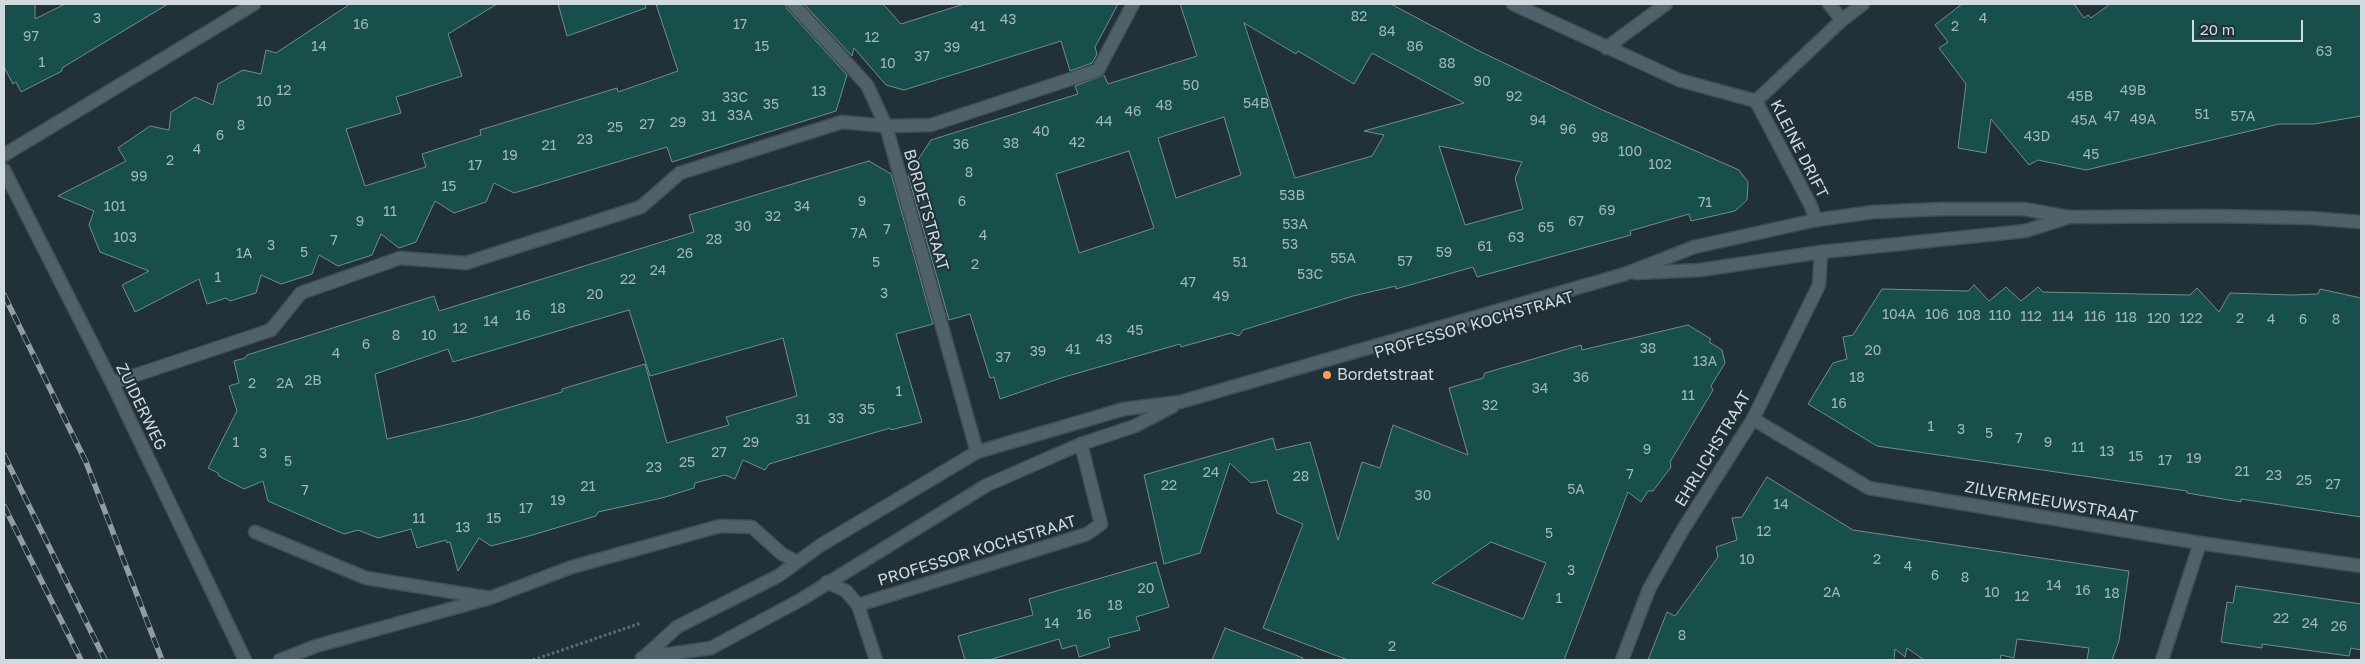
<!DOCTYPE html>
<html>
<head>
<meta charset="utf-8">
<style>
	body { margin:0 }
	#map { position:relative; width:2365px; height:664px; overflow:hidden; background:#203138; font-family:"Golos Text",sans-serif }
	canvas { display:block }
	.frame { position:absolute; inset:0; border:5px solid #d0dadf; pointer-events:none }
	.scale { position:absolute; left:2192px; top:20px; width:111px; height:22px; box-sizing:border-box; border:2px solid #d0dadf; border-top:0; padding-left:6px; font-size:15px; line-height:18px; white-space:nowrap; color:#d0dadf; -webkit-text-stroke:4px #203138; paint-order:stroke }
</style>
</head>
<body>
<div id="map">
<canvas width="2365" height="664"></canvas>
<div class="frame"></div>
<div class="scale">20 m</div>
</div>
<script>
const c = document.querySelector('canvas').getContext('2d');
c.lineJoin = 'round';
function paint(path, color) { c.fillStyle = color; c.fill(path, 'evenodd'); }
const poly = rows => new Path2D(rows.map(r => 'M' + r).join(''));
function trace(path, color, width, dash) { c.strokeStyle = color; c.lineWidth = width; c.lineCap = dash ? 'butt' : 'round'; c.setLineDash(dash || []); c.stroke(path); }
function label(font, color, halo, rows, align = 'center') {
  c.font = font + ' "Golos Text",sans-serif'; c.lineWidth = 4; c.setLineDash([]); c.textBaseline = 'middle'; c.strokeStyle = halo; c.fillStyle = color; for (const [text, x, y, turn = 0] of rows) {
    c.save(); c.translate(x, y); c.rotate((+turn || 0) * Math.PI / 180); c.textAlign = isNaN(turn) ? turn : align; if (halo) c.strokeText(text, 0, 0); c.fillText(text, 0, 0); c.restore();
  }
}
const building = poly([
	[4,4,35,4,35,19,65,4,168,4,62,68,62,71,21,92,16,82,13,84,4,67,4,4],
	[350,4,497,4,448,34,462,76,396,97,401,113,346,129,365,186,426,167,422,154,481,135,480,130,617,88,618,92,678,71,656,4,785,4,787,9,847,75,836,111,672,162,667,147,514,193,494,183,486,202,454,213,435,201,416,242,399,248,381,234,372,255,338,266,319,255,312,274,281,284,261,275,256,293,230,301,226,298,207,304,199,279,135,312,122,285,149,271,100,252,89,225,94,211,58,196,126,161,118,148,150,126,169,130,171,112,195,97,213,105,218,84,243,70,261,74,266,50,276,53,350,4],
	[558,4,645,4,646,8,567,36,558,4],
	[804,4,883,4,901,24,964,4,1118,4,1095,47,1097,54,1092,63,1070,71,1061,41,904,90,886,85,854,48,852,56,804,4],
	[1180,4,1391,4,1477,50,1598,108,1739,170,1748,182,1747,200,1735,211,1691,221,1689,214,1630,231,1631,235,1477,277,1473,267,1396,289,1396,286,1353,296,1243,330,1239,336,1231,333,1181,347,1180,344,1064,377,1000,399,994,377,990,378,970,314,949,320,908,175,931,140,1078,94,1075,86,1104,75,1108,84,1197,56,1180,4],
	[1244,23,1296,54,1298,51,1354,84,1372,53,1464,103,1364,131,1384,135,1372,156,1295,178,1244,23],
	[1224,117,1241,175,1176,198,1158,138,1224,117],
	[1439,146,1522,162,1515,178,1523,209,1465,225,1439,146],
	[1129,151,1154,228,1079,253,1056,174,1129,151],
	[1962,4,2074,4,2084,18,2088,15,2091,18,2110,4,2361,4,2361,116,2314,124,2279,124,2086,170,2038,160,2029,165,1991,119,1986,153,1958,148,1966,84,1939,48,1948,42,1935,25,1962,4],
	[869,161,891,174,933,324,896,334,922,422,891,430,890,428,769,464,765,470,743,460,735,479,725,475,695,483,694,488,662,498,598,512,596,516,529,536,491,546,479,538,458,571,450,542,447,543,446,540,417,548,411,529,378,538,358,530,344,534,268,501,263,481,244,489,219,476,218,473,208,468,237,411,229,386,239,383,234,361,245,358,247,355,434,296,439,311,468,302,694,232,689,215,869,161],
	[629,310,650,376,783,338,797,396,726,417,729,425,667,443,645,364,562,389,562,392,470,419,387,439,375,374,448,349,453,362,629,310],
	[1974,285,1989,301,2006,287,2021,301,2038,287,2043,292,2190,295,2197,288,2219,312,2230,293,2292,295,2318,294,2320,289,2361,298,2361,517,2241,499,2241,502,2187,493,2187,491,1877,446,1808,404,1833,363,1847,359,1843,337,1853,335,1882,289,1968,291,1974,285],
	[1688,325,1711,339,1709,342,1722,350,1725,363,1711,386,1713,390,1670,462,1671,467,1653,491,1648,491,1641,502,1628,492,1564,660,1348,660,1263,628,1303,524,1277,513,1267,480,1251,483,1230,463,1200,553,1164,564,1144,475,1273,438,1276,450,1310,442,1338,540,1362,462,1380,468,1393,425,1468,455,1449,388,1483,378,1485,373,1581,345,1582,350,1688,325],
	[1491,542,1546,563,1523,619,1432,583,1491,542],
	[1767,477,1853,530,2129,571,2119,641,2112,660,2087,660,2089,648,2017,639,2014,658,2001,655,2000,660,1924,660,1907,648,1905,657,1895,649,1894,660,1648,660,1667,612,1675,616,1718,557,1716,547,1737,540,1732,518,1742,517,1767,477],
	[1156,562,1169,607,1136,617,1140,630,1108,638,1110,647,1079,657,1076,645,1062,649,1059,639,989,660,965,660,958,636,1033,615,1029,599,1156,562],
	[2236,586,2361,604,2361,650,2351,648,2349,656,2262,644,2262,648,2221,642,2227,602,2233,603,2236,586],
	[1225,628,1303,658,1302,660,1212,660,1225,628]
]);
const path = poly([
	[533,660,641,623]
]);
const lane = poly([
	[255,532,366,578,490,598]
]);
const street = poly([
	[793,4,867,85,886,126,977,452],
	[1513,4,1679,80,1756,101,1810,204,1816,220],
	[1829,4,1842,20],
	[1606,48,1666,4],
	[1756,101,1842,20,1863,4],
	[4,155,254,4],
	[4,170,112,383,245,660],
	[112,383,271,330,301,293,400,258,466,263,641,207,680,173,842,122,886,126,931,125,1098,70,1133,4],
	[1753,419,1869,488,2200,543,2361,566],
	[827,582,846,591,858,605,876,660],
	[858,605,1087,534,1101,524,1081,444],
	[280,660,316,646,490,598,572,567,720,526,752,527,782,554,797,562],
	[1622,660,1649,589,1682,531,1753,419,1819,285,1821,252],
	[2162,660,2200,543]
]);
const secondary = poly([
	[1636,273,1700,270,1821,252,2025,231,2066,218],
	[642,658,711,648,802,599,987,485,1081,444,1135,426,1173,406],
	[643,658,677,627,778,576,821,545,977,452,1124,409,1180,402,1625,274,1694,247,1816,220,1873,212,1942,209,2024,209,2068,217,2213,216,2310,218,2361,222]
]);
const rail = poly([
	[4,295,86,462,162,660],
	[4,455,105,660],
	[4,506,81,660]
]);
const markers = [
	[1327,375,5,"#fd9c56"]
];
const numberNames = [
	["82",1359,17],
	["3",97,19],
	["4",1983,19],
	["43",1008,20],
	["16",361,25],
	["17",740,25],
	["41",978,27],
	["2",1955,27],
	["84",1387,32],
	["97",31,37],
	["12",872,38],
	["14",319,47],
	["15",762,47],
	["86",1415,47],
	["39",952,48],
	["63",2324,52],
	["37",922,57],
	["1",42,63],
	["10",888,64],
	["88",1447,64],
	["90",1482,82],
	["50",1191,86],
	["12",284,91],
	["49B",2133,91],
	["13",819,92],
	["92",1514,97],
	["45B",2080,97],
	["33C",735,98],
	["10",264,102],
	["54B",1256,104],
	["35",771,105],
	["48",1164,106],
	["46",1133,112],
	["51",2202,115],
	["33A",740,116],
	["31",709,117],
	["47",2112,117],
	["57A",2243,117],
	["49A",2143,120],
	["94",1538,121],
	["45A",2084,121],
	["44",1104,122],
	["29",678,123],
	["27",647,125],
	["8",241,126],
	["25",615,128],
	["96",1568,130],
	["40",1041,132],
	["6",220,136],
	["43D",2037,137],
	["98",1600,138],
	["23",585,140],
	["42",1077,143],
	["38",1011,144],
	["36",961,145],
	["21",549,146],
	["4",197,150],
	["100",1630,152],
	["45",2091,155],
	["19",510,156],
	["2",170,161],
	["102",1660,165],
	["17",475,166],
	["8",969,173],
	["99",139,177],
	["15",449,187],
	["53B",1292,196],
	["9",862,202],
	["6",962,202],
	["71",1705,203],
	["101",115,207],
	["34",802,207],
	["69",1607,211],
	["11",390,212],
	["32",773,217],
	["9",360,222],
	["67",1576,222],
	["53A",1295,225],
	["30",743,227],
	["65",1546,228],
	["7",887,230],
	["7A",859,234],
	["4",983,236],
	["103",125,238],
	["63",1516,238],
	["28",714,240],
	["7",334,241],
	["53",1290,245],
	["3",271,246],
	["61",1485,247],
	["5",304,253],
	["59",1444,253],
	["1A",244,254],
	["26",685,254],
	["55A",1343,259],
	["57",1405,262],
	["5",876,263],
	["51",1240,263],
	["2",975,265],
	["24",658,271],
	["53C",1310,275],
	["1",218,278],
	["22",628,280],
	["47",1188,283],
	["3",884,294],
	["20",595,295],
	["49",1221,297],
	["18",558,309],
	["104A",1899,315],
	["106",1937,315],
	["16",523,316],
	["108",1969,316],
	["110",2000,316],
	["112",2031,317],
	["114",2063,317],
	["116",2095,317],
	["118",2126,318],
	["120",2159,319],
	["122",2191,319],
	["2",2240,319],
	["4",2271,320],
	["6",2303,320],
	["8",2336,320],
	["14",491,322],
	["12",460,329],
	["45",1135,331],
	["8",396,336],
	["10",429,336],
	["43",1104,340],
	["6",366,345],
	["38",1648,349],
	["41",1073,350],
	["20",1873,351],
	["39",1038,352],
	["4",336,354],
	["37",1003,358],
	["13A",1705,362],
	["36",1581,378],
	["18",1857,378],
	["2B",313,381],
	["2",252,384],
	["2A",285,384],
	["34",1540,389],
	["1",899,392],
	["11",1688,396],
	["16",1839,404],
	["32",1490,406],
	["35",867,410],
	["33",836,419],
	["31",803,420],
	["1",1931,427],
	["3",1961,430],
	["5",1989,434],
	["7",2019,439],
	["1",236,443],
	["29",751,443],
	["9",2048,443],
	["11",2078,448],
	["9",1647,450],
	["13",2107,452],
	["27",719,453],
	["3",263,454],
	["15",2136,457],
	["19",2194,459],
	["17",2165,461],
	["5",288,462],
	["25",687,463],
	["23",654,468],
	["21",2242,472],
	["24",1211,473],
	["7",1630,475],
	["23",2274,476],
	["28",1301,477],
	["25",2304,481],
	["27",2333,485],
	["22",1169,486],
	["21",588,487],
	["5A",1576,490],
	["7",305,491],
	["30",1423,496],
	["19",558,501],
	["14",1781,505],
	["17",526,509],
	["11",419,519],
	["15",494,519],
	["13",463,528],
	["12",1764,532],
	["5",1549,534],
	["10",1747,560],
	["2",1877,560],
	["4",1908,567],
	["3",1571,571],
	["6",1935,576],
	["8",1965,578],
	["14",2054,586],
	["20",1146,589],
	["16",2083,591],
	["2A",1832,593],
	["10",1992,593],
	["18",2112,594],
	["12",2022,597],
	["1",1559,599],
	["18",1115,606],
	["16",1084,615],
	["22",2281,619],
	["14",1052,624],
	["24",2310,624],
	["26",2339,627],
	["8",1682,636],
	["2",1392,647]
];
const streetNames = [
	["KLEINE DRIFT",1799,149,63],
	["BORDETSTRAAT",926,210,74],
	["PROFESSOR KOCHSTRAAT",1474,325,-16],
	["ZUIDERWEG",141,407,64],
	["EHRLICHSTRAAT",1713,449,-59],
	["ZILVERMEEUWSTRAAT",2051,502,10],
	["PROFESSOR KOCHSTRAAT",977,551,-17]
];
const poiNames = [
	["Bordetstraat",1337,375]
];
paint(building, '#174f4d');
trace(building, '#758c8a', 1);
trace(lane, '#404f55', 15);
trace(street, '#404f55', 15);
trace(secondary, '#404f55', 15);
trace(path, '#5f6e74', 3, [2.5, 2.5]);
trace(lane, '#4f6269', 12);
trace(street, '#4f6269', 12);
trace(secondary, '#4f6269', 12);
trace(rail, '#919da3', 5.5);
trace(rail, '#203138', 4, [11]);
for (const [x, y, r, color] of markers) { const dot = new Path2D(); dot.arc(x, y, r, 0, 2 * Math.PI); c.fillStyle = color; c.fill(dot); trace(dot, '#203138', 2); }
label('14px', '#a2b7ba', null, numberNames);
label('16px', '#d0dadf', '#203138', streetNames);
label('16px', '#d0dadf', '#203138', poiNames, 'left');
</script>
</body>
</html>
